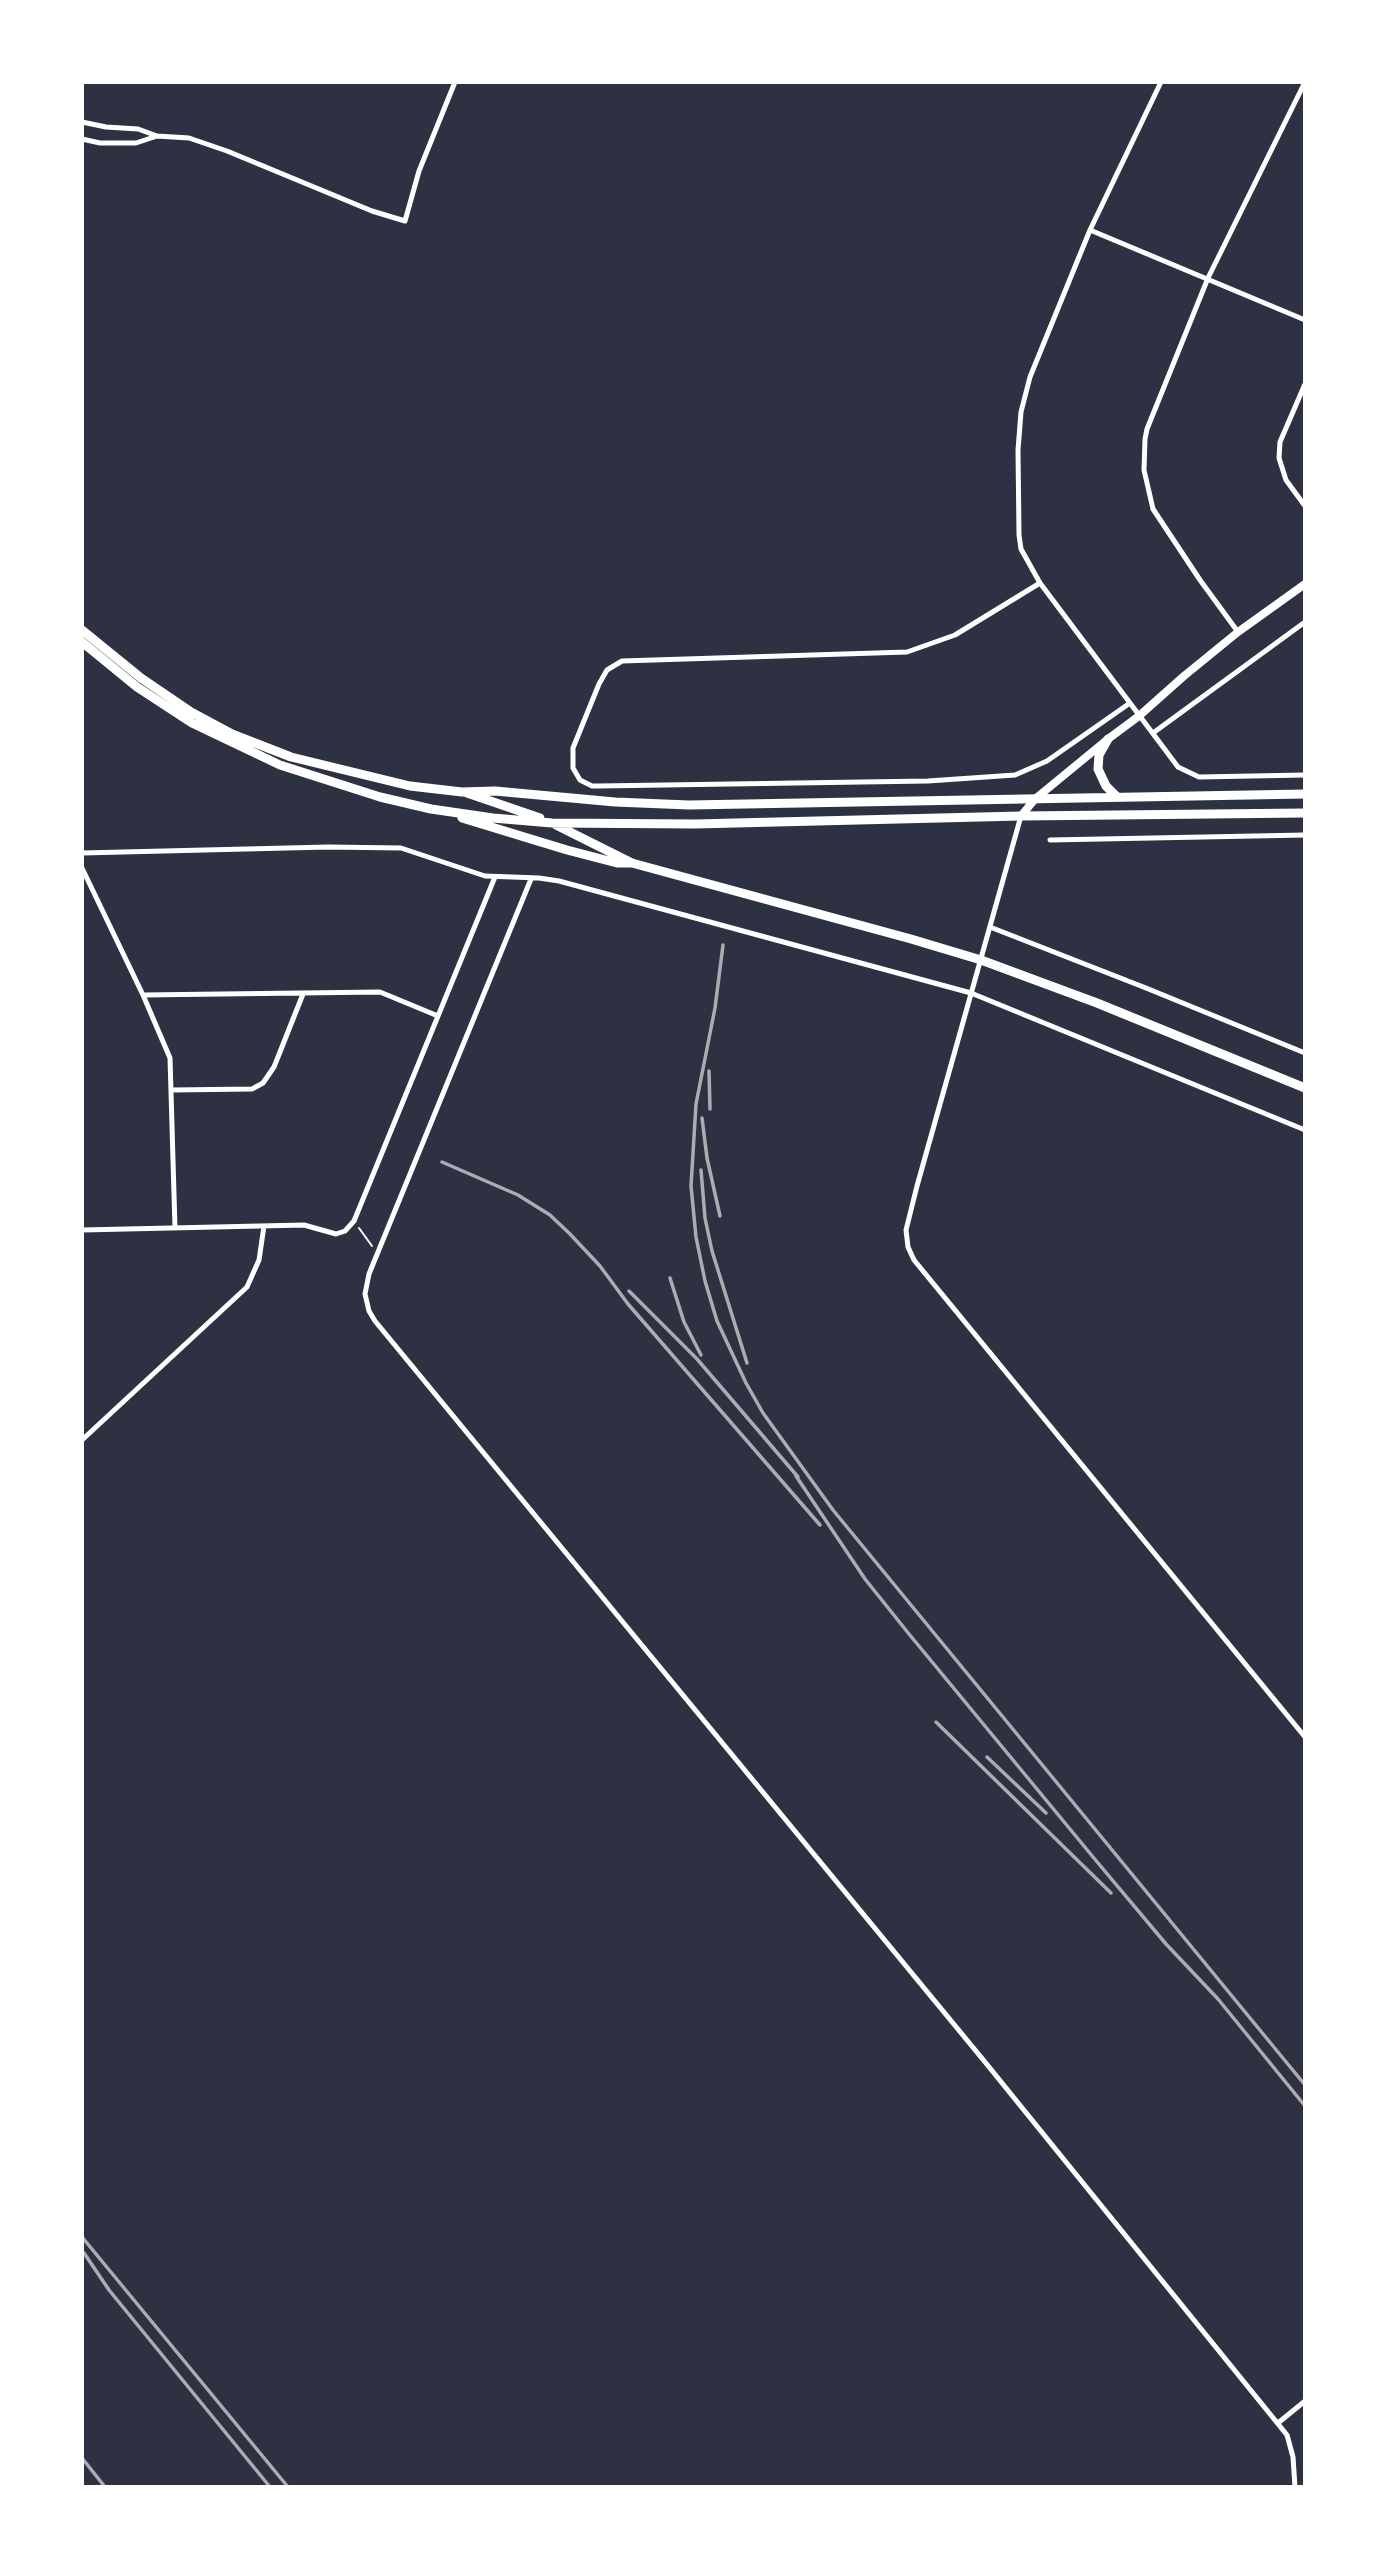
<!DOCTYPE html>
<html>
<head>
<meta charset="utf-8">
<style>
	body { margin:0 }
	#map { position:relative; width:1387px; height:2569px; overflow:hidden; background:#2d3142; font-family:"Asap Condensed",sans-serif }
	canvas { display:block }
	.frame { position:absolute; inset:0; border:84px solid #fff; pointer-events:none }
</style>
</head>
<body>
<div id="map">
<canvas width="1387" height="2569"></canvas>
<div class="frame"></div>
</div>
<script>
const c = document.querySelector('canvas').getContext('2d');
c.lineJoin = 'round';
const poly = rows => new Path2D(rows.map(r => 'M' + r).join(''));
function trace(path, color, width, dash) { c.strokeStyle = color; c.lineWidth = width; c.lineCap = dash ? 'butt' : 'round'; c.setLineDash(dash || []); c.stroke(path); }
const path = poly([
	[359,1228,372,1246]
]);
const minor = poly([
	[1161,82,1090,230,1030,377,1021,412,1018,450,1019,535,1021,549,1040,583,1178,767,1199,777,1305,775],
	[82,122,106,127,138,129,157,136,189,138,227,151,372,211,405,221,419,171,455,82],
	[82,139,100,143,136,143,157,136],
	[1090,230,1305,320],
	[1305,384,1280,442,1279,458,1286,480,1305,506],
	[1040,583,955,635,907,652,622,661,607,670,599,684,573,748,573,768,580,780,592,786,599,786,928,781,1015,775,1047,761,1130,703],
	[1238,632,1200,580,1153,509,1144,470,1145,439,1147,429,1208,278,1305,82],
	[1153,733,1305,622],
	[1021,816,917,1186,906,1230,908,1247,914,1260,1305,1737],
	[1050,840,1305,835],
	[82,853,328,847,401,848,485,876,539,878,559,881,971,993,1305,1130],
	[82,868,143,995,170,1058,175,1228],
	[531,879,369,1274,365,1294,369,1311,375,1321,985,2062,1287,2435,1293,2457,1295,2487],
	[990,927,1146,988,1305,1053],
	[143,995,380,992,438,1016],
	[172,1090,252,1089,263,1083,274,1067,303,994],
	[82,1230,304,1225,336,1234,345,1231,354,1221,495,877],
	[82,1440,247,1287,259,1260,264,1226],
	[1278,2423,1305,2401]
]);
const secondary = poly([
	[1021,816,1035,799,1108,739,1139,716,1184,676,1238,632,1305,584]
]);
const primary = poly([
	[82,630,141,678,191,712,232,734,291,757,410,786,462,792,495,791,615,802,689,805,1305,794],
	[82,642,137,687,192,723,280,765,380,797,431,809,493,818,552,823,695,824,1021,816,1305,813],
	[1108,739,1099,755,1098,769,1106,786,1117,797],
	[467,793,540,818],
	[462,818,567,850,617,863,632,863,911,939,981,960,1097,1003,1305,1088],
	[556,825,632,863]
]);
const rail = poly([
	[723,945,715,1008,696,1104,691,1186,696,1237,705,1281,717,1321,746,1383,763,1413,833,1510,1305,2085],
	[709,1071,710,1109],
	[702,1118,707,1158,720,1216],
	[442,1162,518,1195,550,1215,570,1234,600,1266,628,1304,820,1525],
	[701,1170,705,1218,712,1251,747,1363],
	[670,1278,684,1322,701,1355],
	[629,1291,697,1359,798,1477],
	[796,1476,865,1579,909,1634,1098,1863,1166,1944,1218,1999,1305,2106],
	[936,1722,1111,1893],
	[987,1757,1046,1813],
	[82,2237,288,2487],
	[84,2253,109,2290,270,2487],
	[82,2458,105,2487]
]);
trace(path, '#fff', 2);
trace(minor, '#fff', 5);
trace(secondary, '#fff', 8);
trace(primary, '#fff', 9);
trace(rail, '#abadb3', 3.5);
</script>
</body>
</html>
